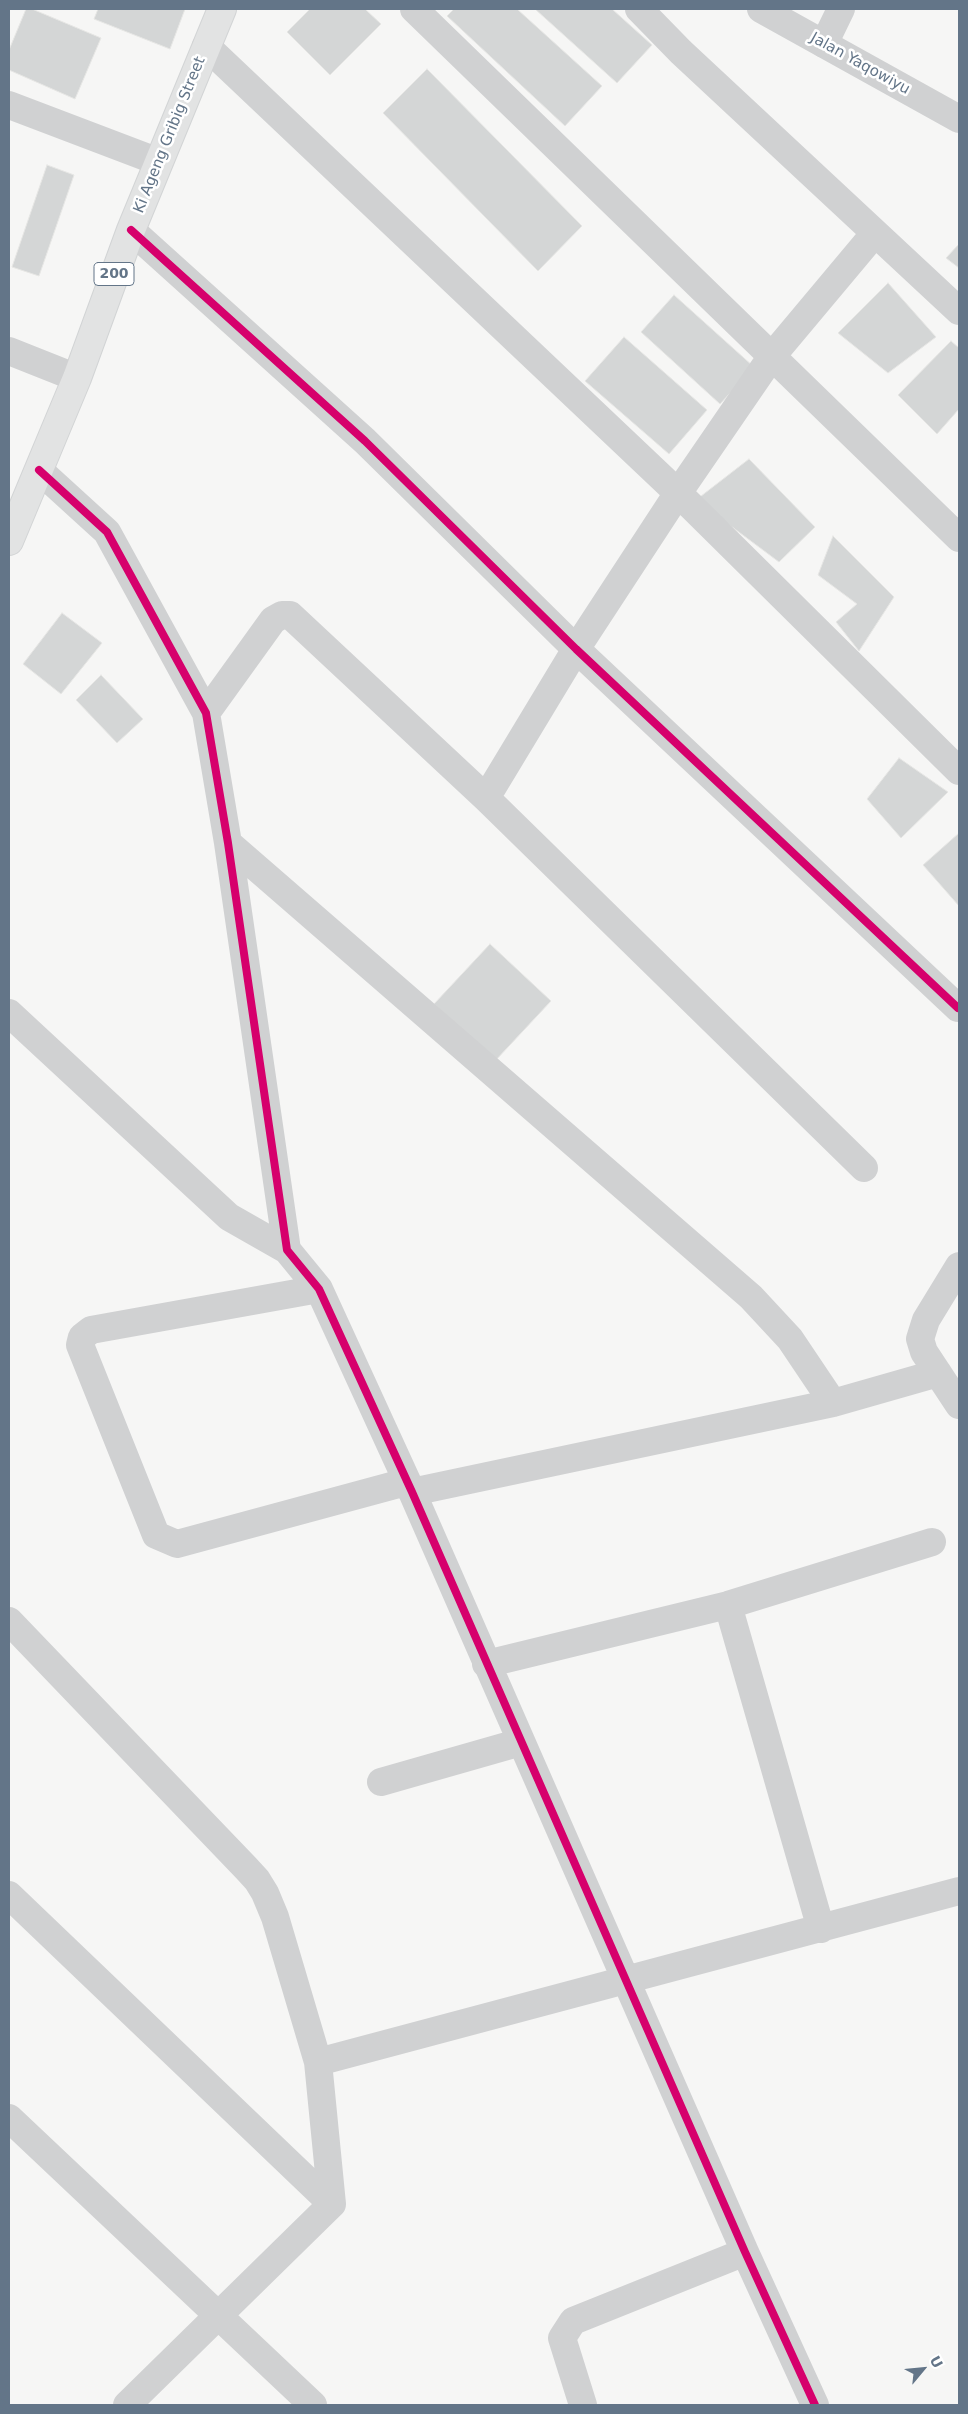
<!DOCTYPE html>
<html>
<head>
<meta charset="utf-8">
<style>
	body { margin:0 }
	#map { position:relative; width:968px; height:2414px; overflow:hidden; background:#f6f6f5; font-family:"DejaVu Sans",sans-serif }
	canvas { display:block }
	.frame { position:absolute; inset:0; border:10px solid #637588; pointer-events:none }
	.north { position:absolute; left:898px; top:2344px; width:50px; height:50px; -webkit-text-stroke:4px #fff; paint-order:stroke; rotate:62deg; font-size:14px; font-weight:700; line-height:20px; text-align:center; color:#637588 }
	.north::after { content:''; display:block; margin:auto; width:18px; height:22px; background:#637588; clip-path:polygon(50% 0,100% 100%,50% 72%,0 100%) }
</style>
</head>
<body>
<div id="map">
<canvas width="968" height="2414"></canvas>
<div class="frame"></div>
<div class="north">U</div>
</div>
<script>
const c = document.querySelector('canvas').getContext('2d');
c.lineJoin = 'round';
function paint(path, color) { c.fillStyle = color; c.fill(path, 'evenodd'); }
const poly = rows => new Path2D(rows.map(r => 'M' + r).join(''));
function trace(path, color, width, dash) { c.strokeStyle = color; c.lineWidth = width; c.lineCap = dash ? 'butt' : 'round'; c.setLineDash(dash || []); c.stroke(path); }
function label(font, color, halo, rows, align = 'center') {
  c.font = font + ' "DejaVu Sans",sans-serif'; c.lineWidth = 5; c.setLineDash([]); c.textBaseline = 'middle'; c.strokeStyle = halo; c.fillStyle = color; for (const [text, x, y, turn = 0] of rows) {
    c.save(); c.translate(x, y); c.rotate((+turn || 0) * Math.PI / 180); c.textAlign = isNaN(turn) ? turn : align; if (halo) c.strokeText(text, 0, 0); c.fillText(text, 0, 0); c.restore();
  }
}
const building = poly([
	[26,9,32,9,101,38,75,99,9,70,9,50,26,9],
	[98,9,185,9,170,49,94,19,98,9],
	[310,9,365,9,381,24,330,75,287,32,310,9],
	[454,9,517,9,602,86,565,126,447,16,454,9],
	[535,9,612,9,652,45,617,83,535,9],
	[427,69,582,226,538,271,383,113,427,69],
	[47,165,74,175,39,276,12,267,47,165],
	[959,244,959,268,946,258,959,244],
	[888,283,936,337,888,373,838,333,888,283],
	[674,295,754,367,720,404,641,332,674,295],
	[624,337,707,410,669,454,585,381,624,337],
	[951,341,959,348,959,409,937,434,898,395,951,341],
	[749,459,815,527,779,562,696,500,749,459],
	[833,536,894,597,859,651,836,622,857,604,818,575,833,536],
	[62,613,102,643,61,694,23,664,62,613],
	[101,675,143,719,117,743,76,700,101,675],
	[899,758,948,792,901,838,867,799,899,758],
	[959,833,959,906,923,865,959,833],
	[490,944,551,1001,495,1061,434,1004,490,944]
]);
const minor = poly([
	[414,9,959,538],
	[639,9,681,52,959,311],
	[824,44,841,9],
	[206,46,678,493,959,771],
	[9,105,159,162],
	[131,230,365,441,576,649,958,1008],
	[9,351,77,378],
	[39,470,107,532,206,713,228,843,287,1250,319,1289,412,1492,745,2252,815,2405],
	[206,713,273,620,282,615,290,615,486,798,864,1168],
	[486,798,576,649,678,493,772,356,875,233],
	[228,843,751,1297,790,1339,833,1403],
	[9,1013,229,1217,287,1250],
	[959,1266,926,1320,920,1339,924,1352,959,1405],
	[319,1289,91,1330,82,1337,80,1345,156,1535,177,1544,406,1482],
	[412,1492,833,1403,938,1373],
	[728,1605,821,1929],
	[9,1621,246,1868,257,1880,265,1893,275,1917,318,2062,332,2204],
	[486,1664,728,1605,932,1542],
	[381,1782,521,1742],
	[9,1895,332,2204],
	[318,2062,959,1891],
	[9,2118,313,2405],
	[127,2405,332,2204],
	[583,2405,562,2338,573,2321,745,2252]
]);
const tertiary = poly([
	[761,9,959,119]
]);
const primary = poly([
	[9,541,77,378,131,230,222,9]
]);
const cycleway = poly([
	[131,230,365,441,576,649,958,1008],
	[39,470,107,532,206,713,228,843,287,1250,319,1289,412,1492,745,2252,815,2405]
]);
const shields = [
	[114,274,40]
];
const shieldNames = [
	["200",114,274]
];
const streetNames = [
	["Jalan Yaqowiyu",860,64,29],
	["Ki Ageng Gribig Street",170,135,-68]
];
paint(building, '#d4d6d6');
trace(building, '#e6e6e4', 1);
trace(primary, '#d2d4d5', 30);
trace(minor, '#d0d1d2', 28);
trace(tertiary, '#d0d1d2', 28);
trace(primary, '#e2e3e3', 28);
trace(cycleway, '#d6006c', 8);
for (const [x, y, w] of shields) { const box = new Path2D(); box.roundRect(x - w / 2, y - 11.5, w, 23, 4); c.fillStyle = '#fff'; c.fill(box); trace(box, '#637588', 1); }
label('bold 14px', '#637588', null, shieldNames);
label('15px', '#637588', '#fff', streetNames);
</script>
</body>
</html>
